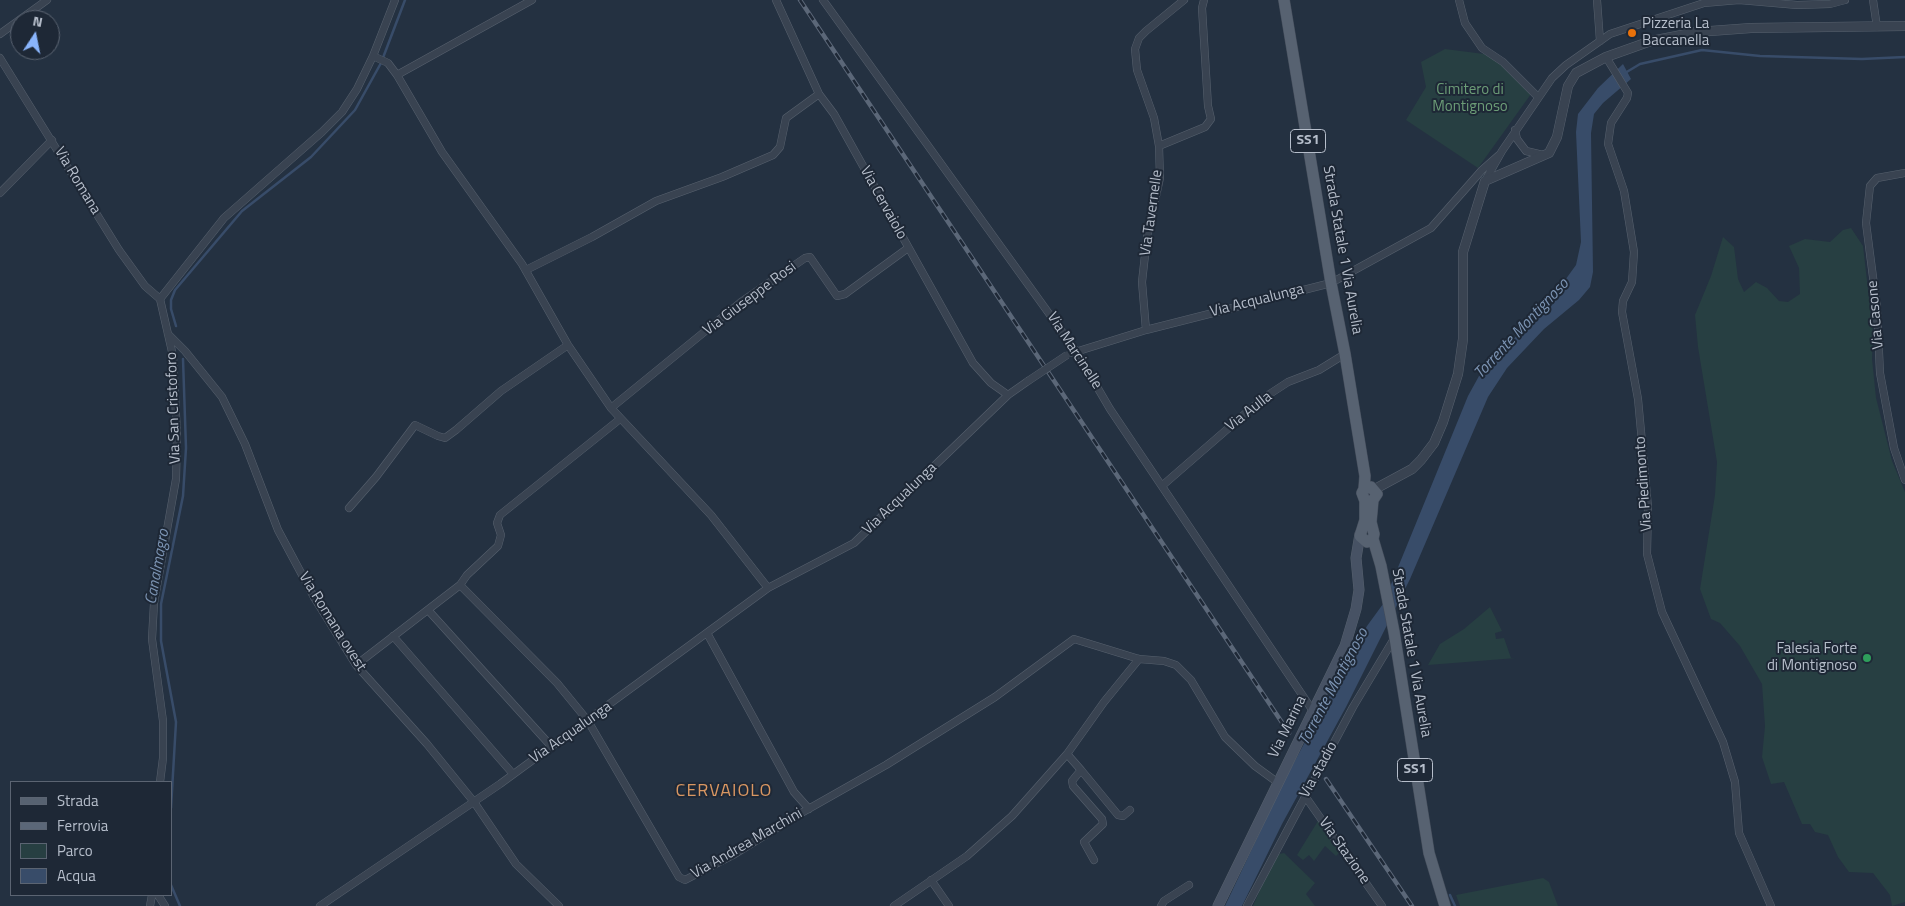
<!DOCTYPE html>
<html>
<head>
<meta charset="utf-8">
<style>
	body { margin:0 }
	#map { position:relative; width:1905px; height:906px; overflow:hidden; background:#243141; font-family:"Titillium Web",sans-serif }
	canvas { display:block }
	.legend { position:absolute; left:10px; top:781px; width:162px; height:115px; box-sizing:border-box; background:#1e2836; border:1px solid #5b6472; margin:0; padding:6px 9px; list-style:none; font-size:15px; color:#b6becb }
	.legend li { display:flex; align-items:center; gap:10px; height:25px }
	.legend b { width:25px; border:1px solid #5b6472 }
	.north { position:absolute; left:10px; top:10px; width:50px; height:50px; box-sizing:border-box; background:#1e2836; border:1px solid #5b6472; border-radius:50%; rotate:11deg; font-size:14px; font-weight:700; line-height:20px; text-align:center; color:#b6becb }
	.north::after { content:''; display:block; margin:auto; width:18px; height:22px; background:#8ab5fc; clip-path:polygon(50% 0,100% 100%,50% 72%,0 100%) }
</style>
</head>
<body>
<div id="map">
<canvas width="1905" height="906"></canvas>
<ul class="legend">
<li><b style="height:6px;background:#576271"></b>Strada</li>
<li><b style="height:6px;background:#5b6778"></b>Ferrovia</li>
<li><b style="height:14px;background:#273f42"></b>Parco</li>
<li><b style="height:14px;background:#384c69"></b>Acqua</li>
</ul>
<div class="north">N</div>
</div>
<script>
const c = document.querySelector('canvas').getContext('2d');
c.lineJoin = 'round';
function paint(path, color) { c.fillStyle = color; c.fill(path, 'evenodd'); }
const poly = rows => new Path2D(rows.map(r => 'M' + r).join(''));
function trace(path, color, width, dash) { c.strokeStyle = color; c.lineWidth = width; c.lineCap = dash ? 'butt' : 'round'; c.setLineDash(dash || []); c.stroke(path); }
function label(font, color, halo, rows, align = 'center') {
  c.font = font + ' "Titillium Web",sans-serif'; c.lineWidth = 4; c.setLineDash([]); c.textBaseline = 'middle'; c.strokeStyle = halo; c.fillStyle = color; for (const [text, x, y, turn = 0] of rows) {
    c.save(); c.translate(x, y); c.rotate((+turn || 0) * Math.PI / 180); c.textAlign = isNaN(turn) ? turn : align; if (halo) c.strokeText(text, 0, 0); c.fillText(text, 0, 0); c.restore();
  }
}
const green = poly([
	[1445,49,1484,54,1506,67,1531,94,1478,168,1406,120,1426,87,1421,62],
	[1851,228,1863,246,1873,333,1872,359,1876,398,1892,461,1905,492,1905,902,1892,906,1890,895,1873,873,1849,872,1838,857,1828,835,1815,832,1810,824,1802,824,1784,782,1771,784,1762,757,1765,726,1762,684,1740,646,1720,623,1711,619,1700,589,1715,495,1717,462,1698,347,1695,315,1711,276,1723,237,1734,247,1738,279,1744,292,1756,282,1767,288,1779,301,1788,302,1800,294,1799,268,1789,246,1805,239,1830,242,1843,230],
	[1490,607,1502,631,1495,633,1496,639,1504,638,1511,658,1516,658,1428,665,1440,644,1464,629],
	[1318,821,1340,852,1336,856,1325,846,1314,861,1309,855,1303,860,1297,855],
	[1284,853,1315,883,1306,894,1315,906,1253,906,1271,865,1279,854],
	[1543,878,1549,882,1558,906,1460,906,1456,895]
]);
const water = poly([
	[1623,64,1631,79,1603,103,1594,114,1591,133,1593,272,1590,287,1579,300,1544,329,1507,368,1488,397,1410,579,1346,707,1282,824,1242,906,1225,906,1283,783,1367,626,1383,604,1468,396,1479,376,1534,317,1560,287,1576,265,1581,242,1576,132,1578,114,1598,88]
]);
const stream = poly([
	[1625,73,1640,64,1702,50,1760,56,1862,59,1905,57],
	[176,326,171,309,171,300,175,290,242,211,311,157,355,110,381,63,405,0],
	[171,808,176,722,161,641,161,604,183,496,186,448,183,359],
	[171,885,180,906],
	[1450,895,1455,906]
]);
const minor = poly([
	[776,0,819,94,834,114,973,363,991,383,1008,395],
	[823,0,1076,351,1110,409,1313,711],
	[1459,0,1465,23,1482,48,1503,62,1538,97],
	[1597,0,1600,41],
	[1873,0,1877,27],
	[0,34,47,0],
	[373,56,388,63,397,75,442,152,522,264,568,345,611,408,711,515,768,588],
	[1606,57,1628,93,1627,98,1611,123,1608,144,1624,191,1634,252,1632,282,1623,301,1622,312,1638,399,1648,507,1647,554,1662,612,1723,742,1735,782,1739,833,1771,906],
	[0,58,119,250,145,286,160,299],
	[397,75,532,0],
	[1515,130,1517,139,1526,151,1543,155],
	[1159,146,1205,127,1211,119,1208,106,1202,8,1204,0],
	[1905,173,1877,178,1870,186,1866,223,1877,308,1880,373,1894,448,1905,480],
	[1485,181,1502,151,1552,78,1566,65,1610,34,1704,3,1739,0,1797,5,1830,4,1845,0],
	[0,193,52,140],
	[526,270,592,237,656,201,722,177,773,155,780,147,786,118,819,94],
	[1146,330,1142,282,1147,237,1160,178,1159,146,1154,118,1137,70,1135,49,1139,38,1146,31,1184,0],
	[168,334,185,351,222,397,245,444,278,530,315,599,356,665,427,744,474,802,516,864,559,906],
	[1072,353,1146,330,1331,283,1431,228,1482,170,1499,155],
	[611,408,741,302,805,258,810,257,837,296,845,294,908,248],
	[1163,485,1262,399,1288,382,1319,370,1345,354],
	[349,508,376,477,415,425,438,436,445,438,456,430,501,391,568,345],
	[460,585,557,683,588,721,679,877,685,880,733,855,796,816,886,765,995,697,1074,639,1139,659,1164,661,1176,665,1191,680,1225,737,1255,766,1277,782],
	[428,610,551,746],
	[707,633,794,792,809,809],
	[393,636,513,774],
	[356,665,460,585,467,575,498,546,501,535,497,523,500,515,620,419],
	[1067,754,1081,770,1072,781,1073,786,1102,819,1103,824,1084,842,1094,860],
	[1081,770,1118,815,1123,816,1130,810],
	[160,782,163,758,163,721,152,639,154,603,176,479,177,434,173,356,160,299,224,218,322,132,342,112,357,89,373,56,395,0],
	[1305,796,1382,906],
	[931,880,949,906],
	[158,895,165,906],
	[150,906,152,895],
	[320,906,500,784,768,588,854,543,1008,395,1028,381],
	[894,906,967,856,1012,816,1067,754,1104,702,1139,659],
	[1161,906,1164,901,1189,885],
	[1247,906,1353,707,1395,637]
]);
const tertiary = poly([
	[1375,489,1412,469,1421,460,1434,443,1443,422,1458,374,1463,339,1463,252,1485,181,1549,153,1557,137,1568,86,1576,73,1606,57,1651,41,1697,32,1751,28,1905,26]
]);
const secondary = poly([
	[1218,906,1345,646,1356,609,1359,590,1356,558,1360,534]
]);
const primary = poly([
	[1284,0,1331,283,1345,354,1365,476,1364,489],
	[1371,487,1377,494,1373,500,1371,522,1374,534,1373,539,1367,542,1360,536,1365,520,1365,501,1362,493,1364,489,1371,487],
	[1373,539,1381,566,1394,632,1429,853,1445,906]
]);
const rail = poly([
	[800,0,1289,733],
	[1326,779,1412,906]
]);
const minorBridge = poly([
	[1028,381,1067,355]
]);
const markers = [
	[1632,33,5,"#e8710a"],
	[1867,658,5,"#2e9e5b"]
];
const shields = [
	[1308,141,35],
	[1415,770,35]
];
const shieldNames = [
	["SS1",1308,141],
	["SS1",1415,770]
];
const poiNames = [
	["Pizzeria La",1642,24],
	["Baccanella",1642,41],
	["Falesia Forte",1857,649,"right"],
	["di Montignoso",1857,666,"right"]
];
const parkNames = [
	["Cimitero di",1470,90],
	["Montignoso",1470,107]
];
const streetNames = [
	["Via Romana",77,181,59],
	["Via Cervaiolo",883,203,61],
	["Via Tavernelle",1152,213,-82],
	["Strada Statale 1 Via Aurelia",1342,250,80],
	["Via Giuseppe Rosi",750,299,-37],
	["Via Acqualunga",1257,301,-14],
	["Via Casone",1876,315,-95],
	["Via Marcinelle",1074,351,57],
	["Via San Cristoforo",174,408,-92],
	["Via Aulla",1249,412,-38],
	["Via Piedimonto",1644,484,-94],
	["Via Acqualunga",900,499,-44],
	["Via Romana ovest",332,622,58],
	["Strada Statale 1 Via Aurelia",1411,653,80],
	["Via Marina",1288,727,-64],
	["Via Acqualunga",571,733,-35],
	["Via stadio",1319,770,-61],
	["Via Andrea Marchini",747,844,-30],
	["Via Stazione",1344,851,55]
];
const waterNames = [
	["Torrente Montignoso",1522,329,-47],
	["Canalmagro",158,567,-80],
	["Torrente Montignoso",1334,687,-62]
];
const quarterNames = [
	["CERVAIOLO",724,792]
];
paint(green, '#273f42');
paint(water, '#384c69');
trace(stream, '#384c69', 2.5);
trace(minor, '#57616e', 8);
trace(tertiary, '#57616e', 10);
trace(secondary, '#57616e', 11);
trace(primary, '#434c5a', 12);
trace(minor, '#394351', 7);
trace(tertiary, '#394351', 9);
trace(secondary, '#475264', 10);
trace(primary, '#576271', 11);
trace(rail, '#5b6778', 4.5);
trace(rail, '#1e2836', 2.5, [8]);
trace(minorBridge, '#57616e', 8, []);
trace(minorBridge, '#394351', 7);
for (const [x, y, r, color] of markers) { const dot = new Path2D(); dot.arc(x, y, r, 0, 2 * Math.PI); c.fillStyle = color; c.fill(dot); trace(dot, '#1e2836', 2); }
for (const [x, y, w] of shields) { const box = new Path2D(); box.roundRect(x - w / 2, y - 11.5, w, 23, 4); c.fillStyle = '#1e2836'; c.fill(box); trace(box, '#b6becb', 1); }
label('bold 14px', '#b6becb', null, shieldNames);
label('15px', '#b6becb', '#1e2836', poiNames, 'left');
label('15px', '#6c9d77', '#1e2836', parkNames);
label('15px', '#b6becb', '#1e2836', streetNames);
label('italic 16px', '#7c94b3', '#1e2836', waterNames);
c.letterSpacing = '1px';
label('18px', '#da9762', '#1e2836', quarterNames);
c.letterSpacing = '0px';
</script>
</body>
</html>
